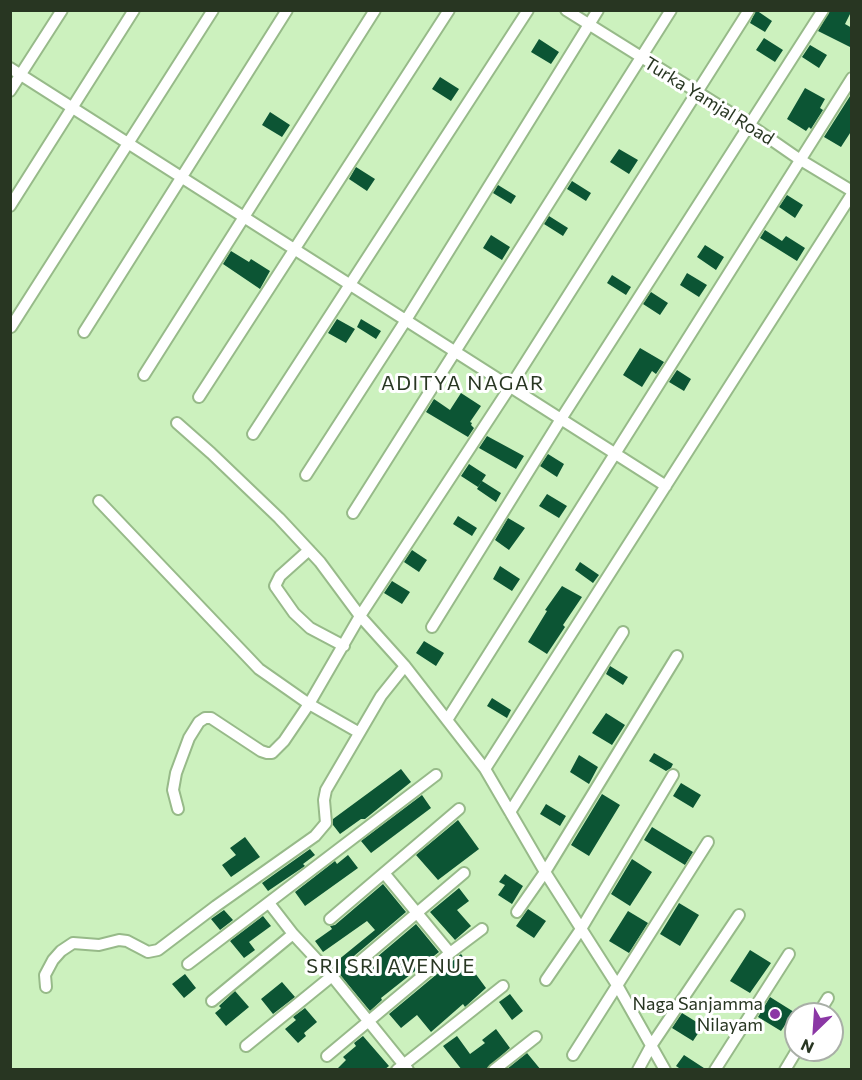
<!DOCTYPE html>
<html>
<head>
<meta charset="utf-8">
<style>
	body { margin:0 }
	#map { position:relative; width:862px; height:1080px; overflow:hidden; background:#ccf1be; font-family:Commissioner,sans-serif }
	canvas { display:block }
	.frame { position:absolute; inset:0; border:12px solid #283622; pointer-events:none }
	.north { position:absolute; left:784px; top:1002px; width:60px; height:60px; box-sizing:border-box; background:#fff; border:2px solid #a9afa7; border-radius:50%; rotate:205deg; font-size:16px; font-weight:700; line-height:24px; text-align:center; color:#283622 }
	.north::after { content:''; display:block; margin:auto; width:21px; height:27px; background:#8b37a5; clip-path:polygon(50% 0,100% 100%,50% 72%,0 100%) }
</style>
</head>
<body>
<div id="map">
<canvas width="862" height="1080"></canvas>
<div class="frame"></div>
<div class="north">N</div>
</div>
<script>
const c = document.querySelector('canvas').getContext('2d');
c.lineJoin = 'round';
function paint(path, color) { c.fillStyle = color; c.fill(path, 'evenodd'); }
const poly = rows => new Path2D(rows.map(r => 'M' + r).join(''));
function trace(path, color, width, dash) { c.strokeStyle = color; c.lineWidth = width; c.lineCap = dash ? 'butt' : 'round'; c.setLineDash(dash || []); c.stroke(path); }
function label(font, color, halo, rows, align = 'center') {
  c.font = font + ' Commissioner,sans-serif'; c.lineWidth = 6; c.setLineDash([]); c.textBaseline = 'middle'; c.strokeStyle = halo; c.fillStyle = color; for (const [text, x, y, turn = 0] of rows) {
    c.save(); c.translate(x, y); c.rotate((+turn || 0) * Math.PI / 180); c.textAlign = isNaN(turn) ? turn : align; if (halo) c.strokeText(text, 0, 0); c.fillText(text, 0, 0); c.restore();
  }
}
const building = poly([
	[756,10,772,21,765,32,750,23],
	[830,10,852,10,845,24,852,28,852,48,818,31],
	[764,38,783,50,775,62,756,50],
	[539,39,559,52,551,64,531,52],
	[810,45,827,55,819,68,802,57],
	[440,77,459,89,451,101,432,89],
	[805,88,825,99,820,108,823,110,811,129,809,127,806,131,787,119],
	[852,93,852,130,841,147,824,137],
	[270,112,290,125,282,137,262,125],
	[619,149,638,160,629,174,610,162],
	[356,167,375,179,367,191,349,179],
	[572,181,591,193,586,201,567,189],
	[498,185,516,196,511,204,493,193],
	[787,195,803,205,795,218,779,207],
	[549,216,568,228,563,236,544,224],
	[765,230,782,241,786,236,805,248,797,261,760,238],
	[491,235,510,247,502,260,483,248],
	[705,245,724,257,716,270,697,257],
	[231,251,249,262,251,259,270,271,260,289,223,264],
	[687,273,707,285,699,297,680,285],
	[612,275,631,287,626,295,607,283],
	[651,292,668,303,660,315,643,304],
	[337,319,355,329,346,343,328,333],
	[361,319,381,331,376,339,357,327],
	[640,348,664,362,656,374,652,371,642,387,623,375],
	[677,370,691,379,684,391,669,382],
	[461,393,481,406,470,422,472,423,471,425,474,428,468,437,426,412,434,399,450,410],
	[487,436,524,456,516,469,479,448],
	[548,454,564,464,557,477,540,466],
	[469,464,486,475,478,487,461,476],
	[482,481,501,493,496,502,477,489],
	[547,494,567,506,559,518,539,506],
	[458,516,477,528,472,536,453,524],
	[508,518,525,528,509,550,495,540],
	[412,550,427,560,419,572,404,562],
	[580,562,599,575,593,583,575,570],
	[500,566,520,579,512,591,493,579],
	[392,581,410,592,402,604,384,593],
	[562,586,582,597,563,625,565,627,547,654,528,642,547,611,545,610],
	[424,641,444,653,436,666,416,653],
	[610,666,628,677,623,685,606,674],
	[492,698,511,710,507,718,487,706],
	[606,713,625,725,612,745,592,733],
	[654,753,673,764,671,768,666,771,649,761],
	[579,755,598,767,589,784,570,772],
	[401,769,411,782,365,819,361,819,340,834,333,825,333,819],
	[681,783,701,795,693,808,673,796],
	[602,794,620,805,589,856,571,845],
	[422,795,431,808,371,853,361,841],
	[546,804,566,816,560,826,540,814],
	[458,820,479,849,438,880,416,855],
	[652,827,693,852,685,865,644,840],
	[245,837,260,857,231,877,222,865,236,855,230,848],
	[310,849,315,855,303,864,305,866,268,891,262,883],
	[348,855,358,868,305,906,295,892,335,861,337,864],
	[632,859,652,872,630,906,611,894],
	[505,874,523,886,512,904,498,895,505,885,499,882],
	[383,884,406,912,354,956,352,960,353,966,357,969,364,968,416,924,439,952,381,998,382,1000,370,1011,332,965,375,930,367,921,323,952,315,941,332,929,330,926,335,925],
	[459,888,469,901,457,910,471,926,455,940,430,912],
	[679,903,699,915,680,946,660,934],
	[528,909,546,921,534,938,516,926],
	[224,910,233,920,220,930,211,919],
	[628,911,648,923,629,953,609,941],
	[263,916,271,926,249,942,255,950,244,958,230,941],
	[750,950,771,963,750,993,730,981],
	[461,954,486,988,465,1007,463,1004,431,1032,417,1015,401,1028,389,1014],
	[185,974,196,988,184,998,172,984],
	[282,982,295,997,273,1014,261,999],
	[235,991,249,1007,226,1026,215,1013,221,1008,219,1006],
	[510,994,523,1011,512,1020,499,1002],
	[770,997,794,1012,781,1031,758,1017],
	[305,1008,317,1022,304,1033,306,1036,298,1043,285,1029,296,1020,293,1017],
	[682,1013,703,1026,693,1041,672,1028],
	[496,1029,510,1048,485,1070,462,1070,443,1046,457,1036,470,1054,485,1043,482,1040],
	[363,1036,389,1066,384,1070,336,1070,346,1060,343,1057,356,1046,354,1043],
	[527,1053,541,1070,507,1069],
	[684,1055,707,1070,682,1070,676,1066]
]);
const street = poly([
	[566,10,750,125,799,159,852,191],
	[10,68,666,486],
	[10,91,62,10],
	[10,206,134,10],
	[11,327,213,10],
	[84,332,287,10],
	[144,375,375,10],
	[199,397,449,10],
	[177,423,211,453,279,518,320,562,360,616,405,666,485,769,545,872,617,985,665,1070],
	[253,434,528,10],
	[306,475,406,320,598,10],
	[99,501,259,669,309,704,358,732],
	[353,513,671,10],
	[309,550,280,576,275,586,294,613,310,628,344,646],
	[432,627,561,419,823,10],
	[447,720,852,78],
	[485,769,852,194],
	[178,809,173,790,176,773,189,738,199,722,205,718,211,718,261,751,267,753,272,753,284,741,309,704,360,616,510,387,749,10],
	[510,812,623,632],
	[384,873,450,953],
	[269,903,293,934,332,976,408,1070],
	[517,912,545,872,677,656],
	[330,919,459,809],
	[359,962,464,873],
	[188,964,436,775],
	[546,980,581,929,673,775],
	[46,987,45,975,53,960,61,951,73,943,99,945,119,940,127,941,148,952,158,950,216,906,315,836,326,823,324,800,326,790,381,696,405,666],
	[212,1001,293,934],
	[818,1014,828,998],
	[246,1046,332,976],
	[573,1055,708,842],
	[327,1056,450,953,482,929],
	[397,1070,503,986],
	[494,1070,536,1037],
	[638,1070,651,1046,739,915],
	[715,1070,789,954],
	[785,1070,797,1050]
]);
const markers = [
	[775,1014,6,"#8b37a5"]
];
const streetNames = [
	["Turka Yamjal Road",709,101,32]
];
const poiNames = [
	["Naga Sanjamma",763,1004],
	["Nilayam",763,1025]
];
const neighbourhoodNames = [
	["ADITYA NAGAR",463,383],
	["SRI SRI AVENUE",391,966]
];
paint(building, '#0c5534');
trace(street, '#97ba89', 14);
trace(street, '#fff', 10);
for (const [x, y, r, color] of markers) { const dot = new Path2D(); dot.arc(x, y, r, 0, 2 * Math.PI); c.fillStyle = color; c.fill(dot); trace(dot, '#fff', 2); }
label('18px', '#283622', '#fff', streetNames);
label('18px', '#283622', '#fff', poiNames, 'right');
c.letterSpacing = '1.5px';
label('20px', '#283622', '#fff', neighbourhoodNames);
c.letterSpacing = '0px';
</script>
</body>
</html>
